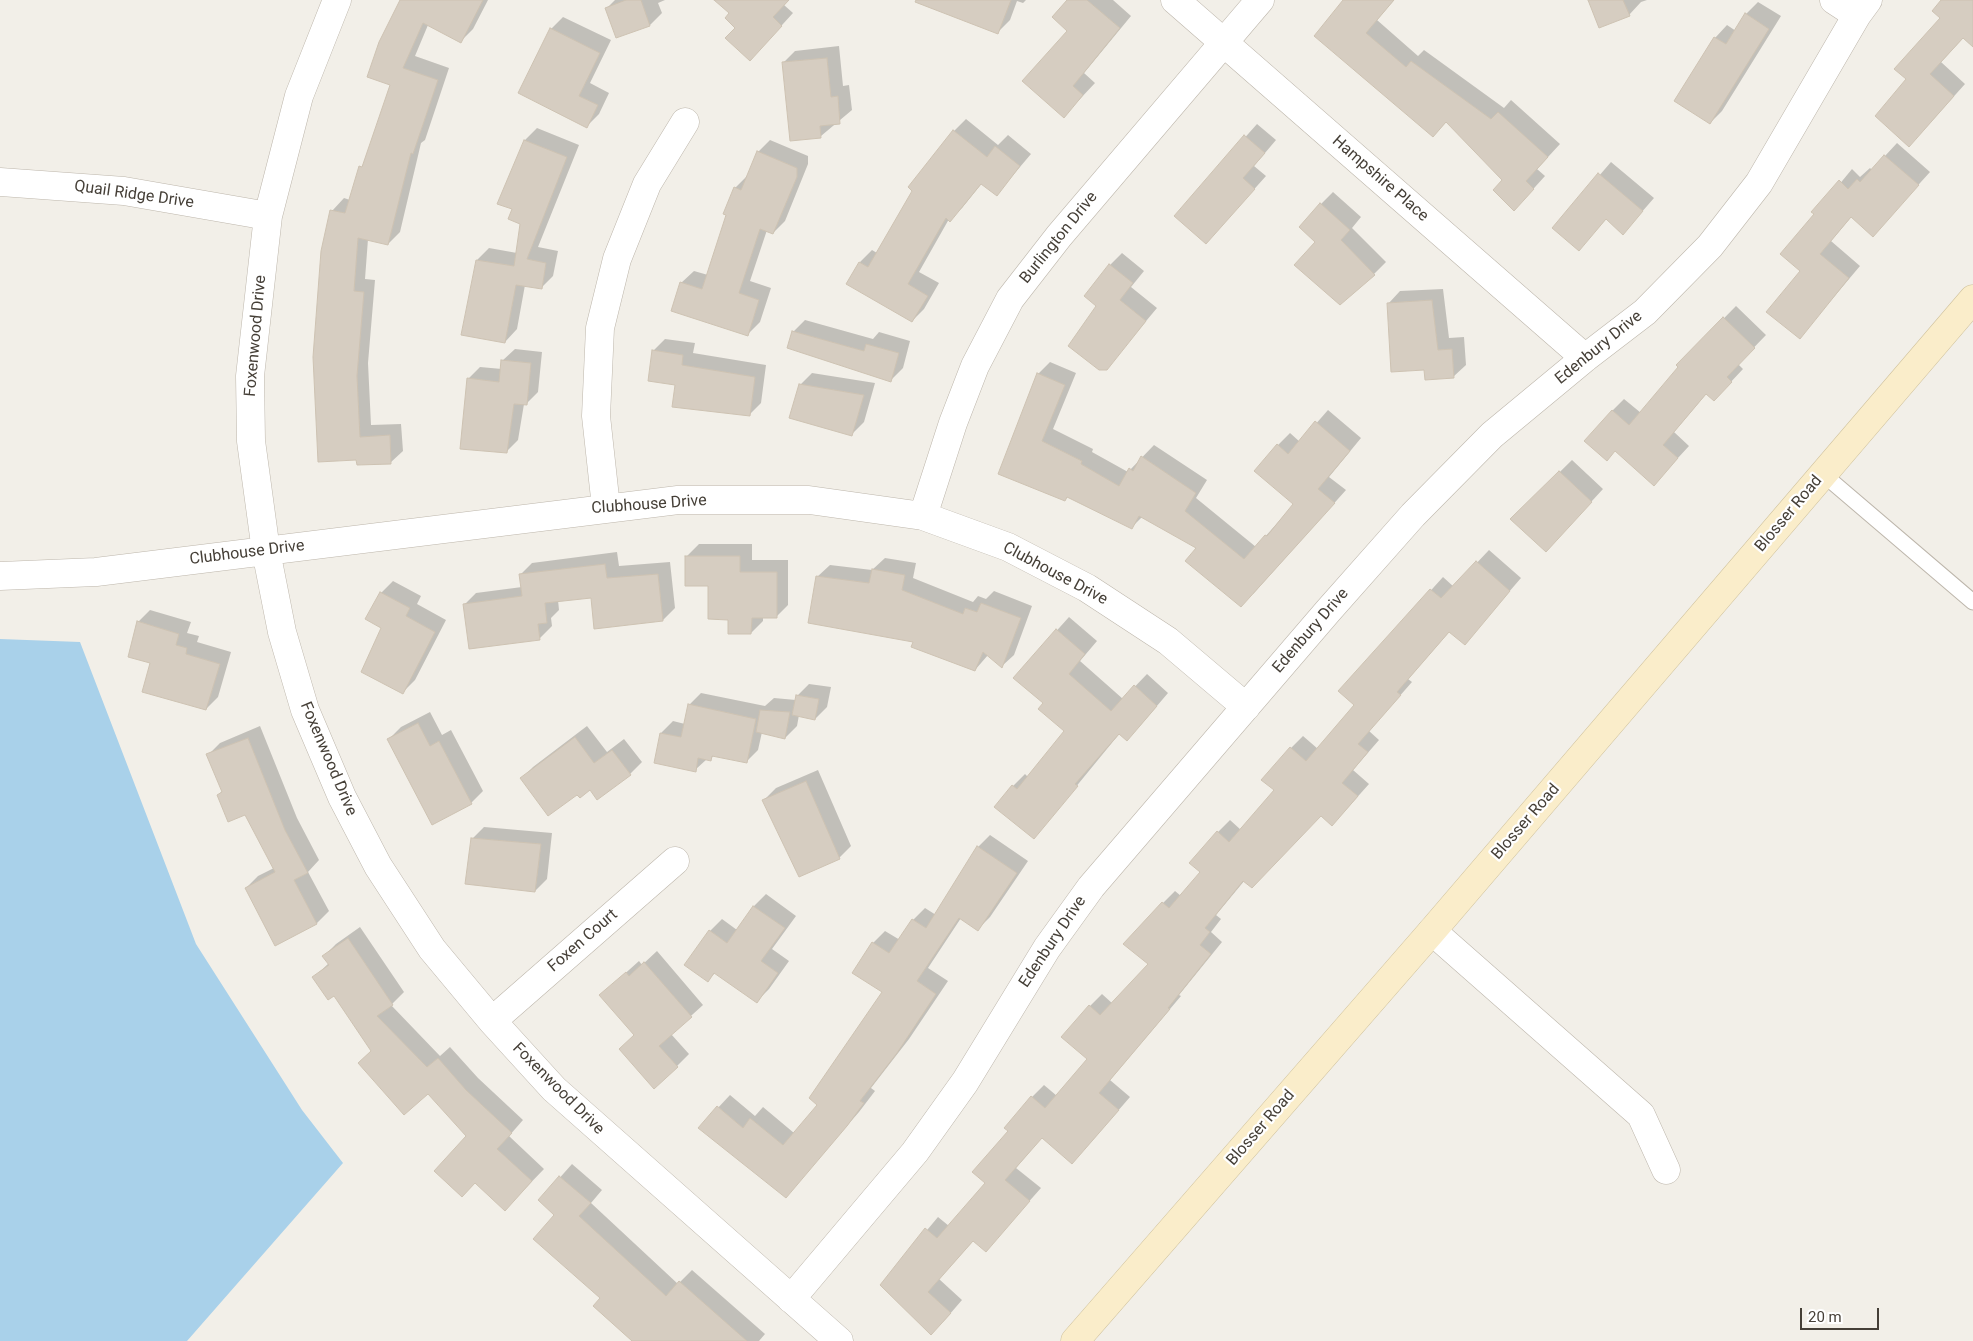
<!DOCTYPE html>
<html>
<head>
<meta charset="utf-8">
<style>
	body { margin:0 }
	#map { position:relative; width:1973px; height:1341px; overflow:hidden; background:#f2efe8; font-family:Roboto,sans-serif }
	canvas { display:block }
	.scale { position:absolute; left:1800px; top:1308px; width:79px; height:22px; box-sizing:border-box; border:2px solid #453f37; border-top:0; padding-left:6px; font-size:15px; line-height:18px; white-space:nowrap; color:#453f37; -webkit-text-stroke:4px #fff; paint-order:stroke }
</style>
</head>
<body>
<div id="map">
<canvas width="1973" height="1341"></canvas>
<div class="scale">20 m</div>
</div>
<script>
const c = document.querySelector('canvas').getContext('2d');
c.lineJoin = 'round';
function paint(path, color) { c.fillStyle = color; c.fill(path, 'evenodd'); }
const poly = rows => new Path2D(rows.map(r => 'M' + r).join(''));
function trace(path, color, width, dash) { c.strokeStyle = color; c.lineWidth = width; c.lineCap = dash ? 'butt' : 'round'; c.setLineDash(dash || []); c.stroke(path); }
function label(font, color, halo, rows, align = 'center') {
  c.font = font + ' Roboto,sans-serif'; c.lineWidth = 4.5; c.setLineDash([]); c.textBaseline = 'middle'; c.strokeStyle = halo; c.fillStyle = color; for (const [text, x, y, turn = 0] of rows) {
    c.save(); c.translate(x, y); c.rotate((+turn || 0) * Math.PI / 180); c.textAlign = isNaN(turn) ? turn : align; if (halo) c.strokeText(text, 0, 0); c.fillText(text, 0, 0); c.restore();
  }
}
const water = poly([
	[0,639,80,642,196,944,302,1110,343,1163,187,1341,0,1341]
]);
const shadow = poly([
	[401,0,488,0,473,29,461,41,428,25,415,56,449,68,425,140,421,143,400,232,388,244,368,239,365,279,375,280,368,363,371,425,401,424,403,451,390,463,358,464,332,211,344,198,350,200,392,85],
	[615,0,665,0,658,3,662,13,650,25,617,36,607,8],
	[716,0,788,0,784,5,793,13,762,47,737,27,731,13],
	[931,0,1026,0,1023,3,1017,1,1010,20,998,32],
	[1069,0,1113,0,1131,16,1084,73,1095,83,1064,116],
	[1345,0,1394,0,1377,20,1418,56,1424,50,1504,108,1511,100,1560,144,1537,169,1545,176,1526,197,1504,180,1447,121,1433,136,1316,36],
	[1592,0,1647,0,1641,2,1629,15],
	[1943,0,1973,0,1973,36,1964,37,1941,62,1965,84,1921,133,1907,79,1942,18],
	[1758,2,1781,16,1722,111,1710,123,1675,101,1715,38,1727,25,1736,31,1746,14],
	[563,17,611,40,590,83,609,93,599,114,587,126,551,29],
	[839,46,843,86,849,85,852,110,821,136,783,63,795,51],
	[966,119,998,145,1008,135,1031,154,997,194,982,183,962,208,949,219,919,272,939,283,924,309,912,321,848,283,860,262,872,250,877,253,954,131],
	[1257,124,1276,140,1254,166,1266,176,1206,243,1175,216],
	[537,128,579,145,538,247,558,251,553,276,541,288,525,285,517,329,505,342,477,260,489,248,517,253,522,223,513,209,525,140],
	[770,140,808,156,808,164,785,221,773,233,767,230,750,281,771,288,760,322,748,334,681,283,694,271,708,275,735,188,747,176,758,152],
	[1897,143,1930,172,1873,235,1852,216,1831,241,1860,266,1800,337,1802,271,1815,214,1852,169,1860,177,1870,168,1872,170],
	[1611,162,1654,198,1634,221,1607,218,1579,249,1554,228],
	[1333,192,1361,217,1352,228,1386,262,1374,274,1316,242,1321,204],
	[1122,253,1144,271,1131,287,1157,308,1106,369,1097,306,1110,265],
	[1443,289,1449,338,1464,337,1466,365,1453,377,1425,368,1388,304,1400,291],
	[1736,306,1766,335,1738,364,1743,369,1714,400,1707,393,1674,432,1689,446,1654,484,1612,411,1624,399,1641,413,1680,367,1678,365],
	[805,320,873,339,879,332,910,341,903,368,891,380,793,332],
	[665,339,695,343,693,353,766,365,761,403,749,415,676,384,653,351],
	[515,349,542,352,538,392,526,404,524,404,518,440,506,452,468,379,480,367,502,369,502,361],
	[1050,362,1076,373,1053,429,1093,449,1092,452,1128,472,1154,445,1207,480,1196,498,1256,547,1295,503,1278,445,1290,433,1300,442,1328,410,1361,438,1329,477,1346,490,1253,594,1198,547,1143,516,1132,527,1068,496,1065,500,1000,473,1038,374],
	[812,373,875,383,864,422,852,434,800,385],
	[1572,460,1603,489,1558,538,1512,519],
	[699,544,752,544,752,560,788,560,788,605,776,617,763,617,763,621,751,633,730,618,709,585,687,556],
	[1489,550,1521,578,1465,643,1450,631,1408,679,1412,682,1369,731,1379,740,1353,770,1369,784,1344,812,1332,824,1321,815,1245,880,1216,915,1221,919,1211,932,1222,942,1179,995,1181,996,1110,1080,1130,1097,1084,1150,1042,1137,1016,1168,1041,1188,986,1250,974,1240,939,1279,962,1300,943,1322,882,1284,938,1217,949,1226,987,1183,1009,1131,1032,1097,1044,1085,1057,1096,1089,1059,1090,1006,1102,994,1113,1004,1149,964,1163,903,1175,891,1181,896,1201,872,1218,832,1230,820,1241,830,1275,790,1291,748,1303,736,1318,749,1356,705,1340,691,1443,577,1454,587],
	[617,552,619,566,670,562,675,608,663,620,592,597,558,600,559,610,551,618,552,626,540,638,464,605,476,593,522,587,520,575,532,563],
	[885,558,916,563,913,578,973,602,978,596,986,599,994,591,1032,606,1014,655,1002,666,988,655,975,670,915,641,817,577,830,565,872,570],
	[393,581,421,596,417,604,446,620,415,680,403,692,383,627,381,593],
	[150,610,191,622,187,633,199,636,197,642,231,652,218,697,206,709,151,662,138,622],
	[1069,617,1097,641,1080,661,1123,699,1147,674,1168,693,1139,727,1120,733,1034,838,1013,786,1025,774,1028,777,1066,731,1045,703,1015,677],
	[809,684,831,687,827,707,815,719,799,715,797,726,785,738,762,732,758,750,746,762,714,755,710,760,707,759,695,770,661,733,673,721,685,724,689,705,701,693,765,706,774,698,796,700,797,696],
	[430,712,442,735,451,730,483,791,471,803,389,739,401,727],
	[260,726,297,818,319,860,308,872,329,911,317,923,276,945,246,888,258,876,274,868,246,813,218,795,223,790,208,755,220,743],
	[587,726,607,752,624,739,642,762,630,774,577,793,521,779,533,767],
	[818,770,851,846,839,858,764,800,776,788],
	[484,827,552,833,547,879,535,891,472,839],
	[990,835,1028,861,990,917,978,929,961,918,928,968,948,981,909,1039,871,1088,875,1091,859,1112,786,1196,700,1127,730,1095,755,1116,763,1107,794,1133,819,1104,883,992,854,973,873,943,885,931,900,940,913,920,925,908,936,915,978,847],
	[766,894,796,916,772,949,789,961,769,989,757,1001,716,972,708,980,710,931,722,919,737,930,754,906],
	[360,927,404,992,391,1005,440,1056,450,1047,478,1078,523,1120,509,1136,544,1169,517,1197,475,1182,468,1136,428,1092,372,1051,334,994,314,977,329,963,324,956,336,944],
	[657,951,703,1005,671,1034,689,1054,677,1066,635,1034,601,995,639,961,642,965],
	[572,1164,602,1190,591,1203,678,1284,692,1270,765,1334,759,1341,634,1341,602,1298,556,1215,540,1200]
]);
const building = poly([
	[400,0,483,0,461,43,423,23,403,68,438,80,413,154,411,153,388,245,358,238,354,291,364,292,357,376,360,437,390,435,391,464,357,465,356,460,318,462,313,357,321,251,330,210,345,213,359,166,362,167,390,85,367,77,379,42,400,0],
	[626,0,641,0,650,26,616,38,605,8,626,0],
	[714,0,789,0,773,17,782,26,750,61,725,38,735,28,725,18,729,13,714,0],
	[916,0,1011,0,998,34,915,2,916,0],
	[1067,0,1087,0,1120,28,1073,86,1083,95,1064,118,1022,81,1067,31,1052,17,1067,0],
	[1343,0,1394,0,1366,33,1406,67,1411,61,1491,119,1498,112,1548,157,1526,181,1534,189,1514,211,1493,190,1502,180,1446,122,1433,137,1314,36,1343,0],
	[1588,0,1623,0,1630,16,1599,28,1588,0],
	[1941,0,1973,0,1973,47,1963,38,1930,74,1954,96,1909,147,1875,116,1906,79,1894,69,1940,18,1932,11,1941,0],
	[1745,13,1769,29,1710,124,1674,101,1714,37,1726,44,1745,13],
	[550,28,600,53,579,96,598,105,587,128,518,93,550,28],
	[827,58,831,97,838,96,840,124,820,126,821,138,790,141,782,62,827,58],
	[953,130,987,157,995,146,1020,166,997,196,981,184,950,222,946,218,908,284,928,296,912,322,846,284,859,262,868,267,912,191,908,187,953,130],
	[1244,135,1265,153,1243,178,1255,189,1206,244,1174,216,1244,135],
	[524,140,567,157,527,259,546,263,542,289,516,285,505,343,461,335,476,260,514,266,520,224,508,219,512,209,497,204,524,140],
	[757,151,797,168,797,177,773,234,760,229,739,293,759,300,748,336,671,311,680,282,702,289,726,215,723,214,734,187,741,190,757,151],
	[1884,155,1919,185,1873,237,1851,217,1820,254,1849,278,1800,339,1766,312,1800,271,1780,254,1814,214,1811,212,1839,180,1848,189,1857,179,1860,182,1884,155],
	[1598,173,1643,211,1623,235,1606,219,1579,251,1552,228,1598,173],
	[1320,203,1350,230,1341,240,1375,275,1340,305,1294,265,1315,242,1299,227,1320,203],
	[1109,264,1133,283,1120,300,1146,321,1107,370,1099,370,1068,346,1096,306,1084,296,1109,264],
	[1432,300,1438,350,1452,349,1454,378,1425,380,1424,370,1391,372,1387,303,1432,300],
	[1723,317,1755,348,1727,377,1732,382,1714,401,1706,394,1663,445,1678,458,1654,486,1615,451,1607,461,1584,441,1612,410,1629,425,1678,367,1676,365,1723,317],
	[792,331,864,351,866,344,899,353,891,382,787,348,792,331],
	[652,350,683,355,682,365,755,377,750,416,672,407,675,385,648,381,652,350],
	[501,360,531,363,527,405,514,404,507,453,460,449,467,378,499,382,501,360],
	[1037,373,1065,385,1042,441,1082,461,1081,464,1119,486,1129,468,1133,471,1141,456,1196,493,1185,511,1244,559,1265,535,1267,536,1293,504,1254,471,1277,444,1288,454,1315,421,1350,451,1318,489,1335,503,1241,607,1185,561,1196,548,1139,516,1132,529,1067,497,1065,501,998,474,1037,373],
	[799,384,864,395,852,436,789,418,799,384],
	[1559,471,1592,502,1546,552,1510,519,1559,471],
	[685,556,740,556,740,572,777,572,777,618,752,618,751,634,728,634,728,620,708,619,708,586,685,586,685,556],
	[1476,561,1510,591,1465,645,1449,632,1397,692,1401,695,1358,744,1368,752,1342,783,1358,796,1332,826,1321,816,1252,888,1243,881,1205,928,1210,932,1200,945,1211,954,1168,1008,1170,1009,1099,1093,1119,1110,1072,1164,1042,1138,1005,1180,1030,1201,986,1252,973,1241,928,1292,951,1313,931,1335,880,1285,925,1228,937,1238,985,1183,972,1172,1008,1131,1004,1128,1031,1096,1045,1108,1087,1059,1061,1037,1089,1005,1100,1015,1148,964,1123,944,1162,902,1169,908,1200,872,1189,863,1217,831,1229,842,1274,790,1261,780,1290,747,1306,761,1354,705,1338,691,1430,589,1441,598,1476,561],
	[605,564,607,578,658,574,663,621,594,629,591,598,545,603,547,623,538,624,540,640,469,649,463,604,522,596,519,574,605,564],
	[872,569,905,575,902,590,963,614,965,608,977,612,981,603,1021,618,1002,668,983,652,975,671,911,647,913,642,808,623,816,576,869,583,872,569],
	[380,592,410,608,406,616,435,632,403,694,361,672,381,628,365,619,380,592],
	[137,621,179,634,176,645,187,648,186,654,220,664,206,710,142,692,150,663,128,657,137,621],
	[1056,629,1085,654,1069,674,1111,711,1134,685,1157,706,1127,741,1119,734,1075,784,1078,786,1034,839,994,807,1012,785,1017,789,1064,731,1038,709,1043,703,1013,678,1056,629],
	[796,695,819,699,815,720,792,715,796,695],
	[688,704,756,719,747,763,712,756,711,761,698,758,696,772,654,763,660,733,681,737,688,704],
	[760,710,790,712,785,739,756,732,760,710],
	[418,723,430,746,439,741,472,804,432,825,387,739,418,723],
	[575,737,594,763,612,750,631,775,597,800,590,790,580,798,577,795,548,816,520,778,575,737],
	[248,738,285,830,308,873,294,880,317,924,275,946,245,888,275,872,245,815,228,822,217,795,222,792,206,754,248,738],
	[806,781,840,859,799,877,762,800,806,781],
	[471,838,541,844,535,892,465,884,471,838],
	[977,846,1017,873,978,931,959,918,917,981,936,994,897,1053,860,1101,864,1103,847,1126,786,1198,698,1128,717,1106,743,1128,750,1118,783,1145,817,1105,809,1098,882,992,852,973,872,942,889,953,912,919,926,928,977,846],
	[753,906,785,928,761,961,778,973,757,1003,714,973,708,982,684,965,709,930,727,943,753,906],
	[348,938,393,1005,377,1016,427,1067,438,1058,466,1090,512,1133,497,1149,532,1181,505,1211,475,1183,462,1197,434,1171,466,1136,428,1094,404,1115,358,1063,371,1051,334,996,328,1000,312,977,329,965,322,956,348,938],
	[644,962,692,1017,659,1046,678,1067,654,1089,619,1049,634,1035,599,995,626,972,629,976,644,962],
	[559,1176,591,1203,579,1216,666,1296,679,1281,747,1341,632,1341,593,1306,600,1298,533,1239,554,1215,538,1200,559,1176]
]);
const lane = poly([
	[1823,474,1973,602]
]);
const street = poly([
	[337,0,299,96,268,216,250,376,251,441,266,551,282,632,305,710,342,797,378,866,432,949,492,1021,554,1089,839,1341],
	[1175,0,1585,358],
	[1834,0,1857,15],
	[0,182,124,191,268,216],
	[606,507,596,416,600,328,617,259,647,184,685,122],
	[923,516,953,423,975,366,1010,299,1059,236,1260,0],
	[0,576,96,572,678,500,809,500,923,516,1008,547,1087,588,1168,641,1246,707],
	[1432,931,1641,1115,1666,1170],
	[492,1021,675,861],
	[791,1299,915,1152,965,1082,1047,948,1091,887,1328,611,1413,515,1492,435,1585,358,1645,312,1710,246,1759,183,1857,15,1868,0]
]);
const secondary = poly([
	[1075,1341,1432,931,1973,299]
]);
const streetNames = [
	["Hampshire Place",1380,179,41],
	["Quail Ridge Drive",134,195,8],
	["Burlington Drive",1059,238,-51],
	["Foxenwood Drive",256,336,-85],
	["Edenbury Drive",1599,348,-39],
	["Clubhouse Drive",649,505,-4],
	["Blosser Road",1789,514,-50],
	["Clubhouse Drive",247,553,-7],
	["Clubhouse Drive",1055,574,28],
	["Edenbury Drive",1311,631,-49],
	["Foxenwood Drive",328,759,67],
	["Blosser Road",1526,822,-49],
	["Foxen Court",583,941,-41],
	["Edenbury Drive",1053,942,-56],
	["Foxenwood Drive",558,1089,45],
	["Blosser Road",1261,1128,-49]
];
paint(water, '#a9d1ea');
paint(shadow, '#0003');
paint(building, '#d6cdc1');
trace(building, '#cdc2b2', 1);
trace(lane, '#bdb6ab', 17);
trace(street, '#bdb6ab', 29);
trace(secondary, '#cec09b', 29);
trace(lane, '#fff', 15);
trace(street, '#fff', 28);
trace(secondary, '#faedca', 28);
label('16px', '#453f37', '#fff', streetNames);
</script>
</body>
</html>
